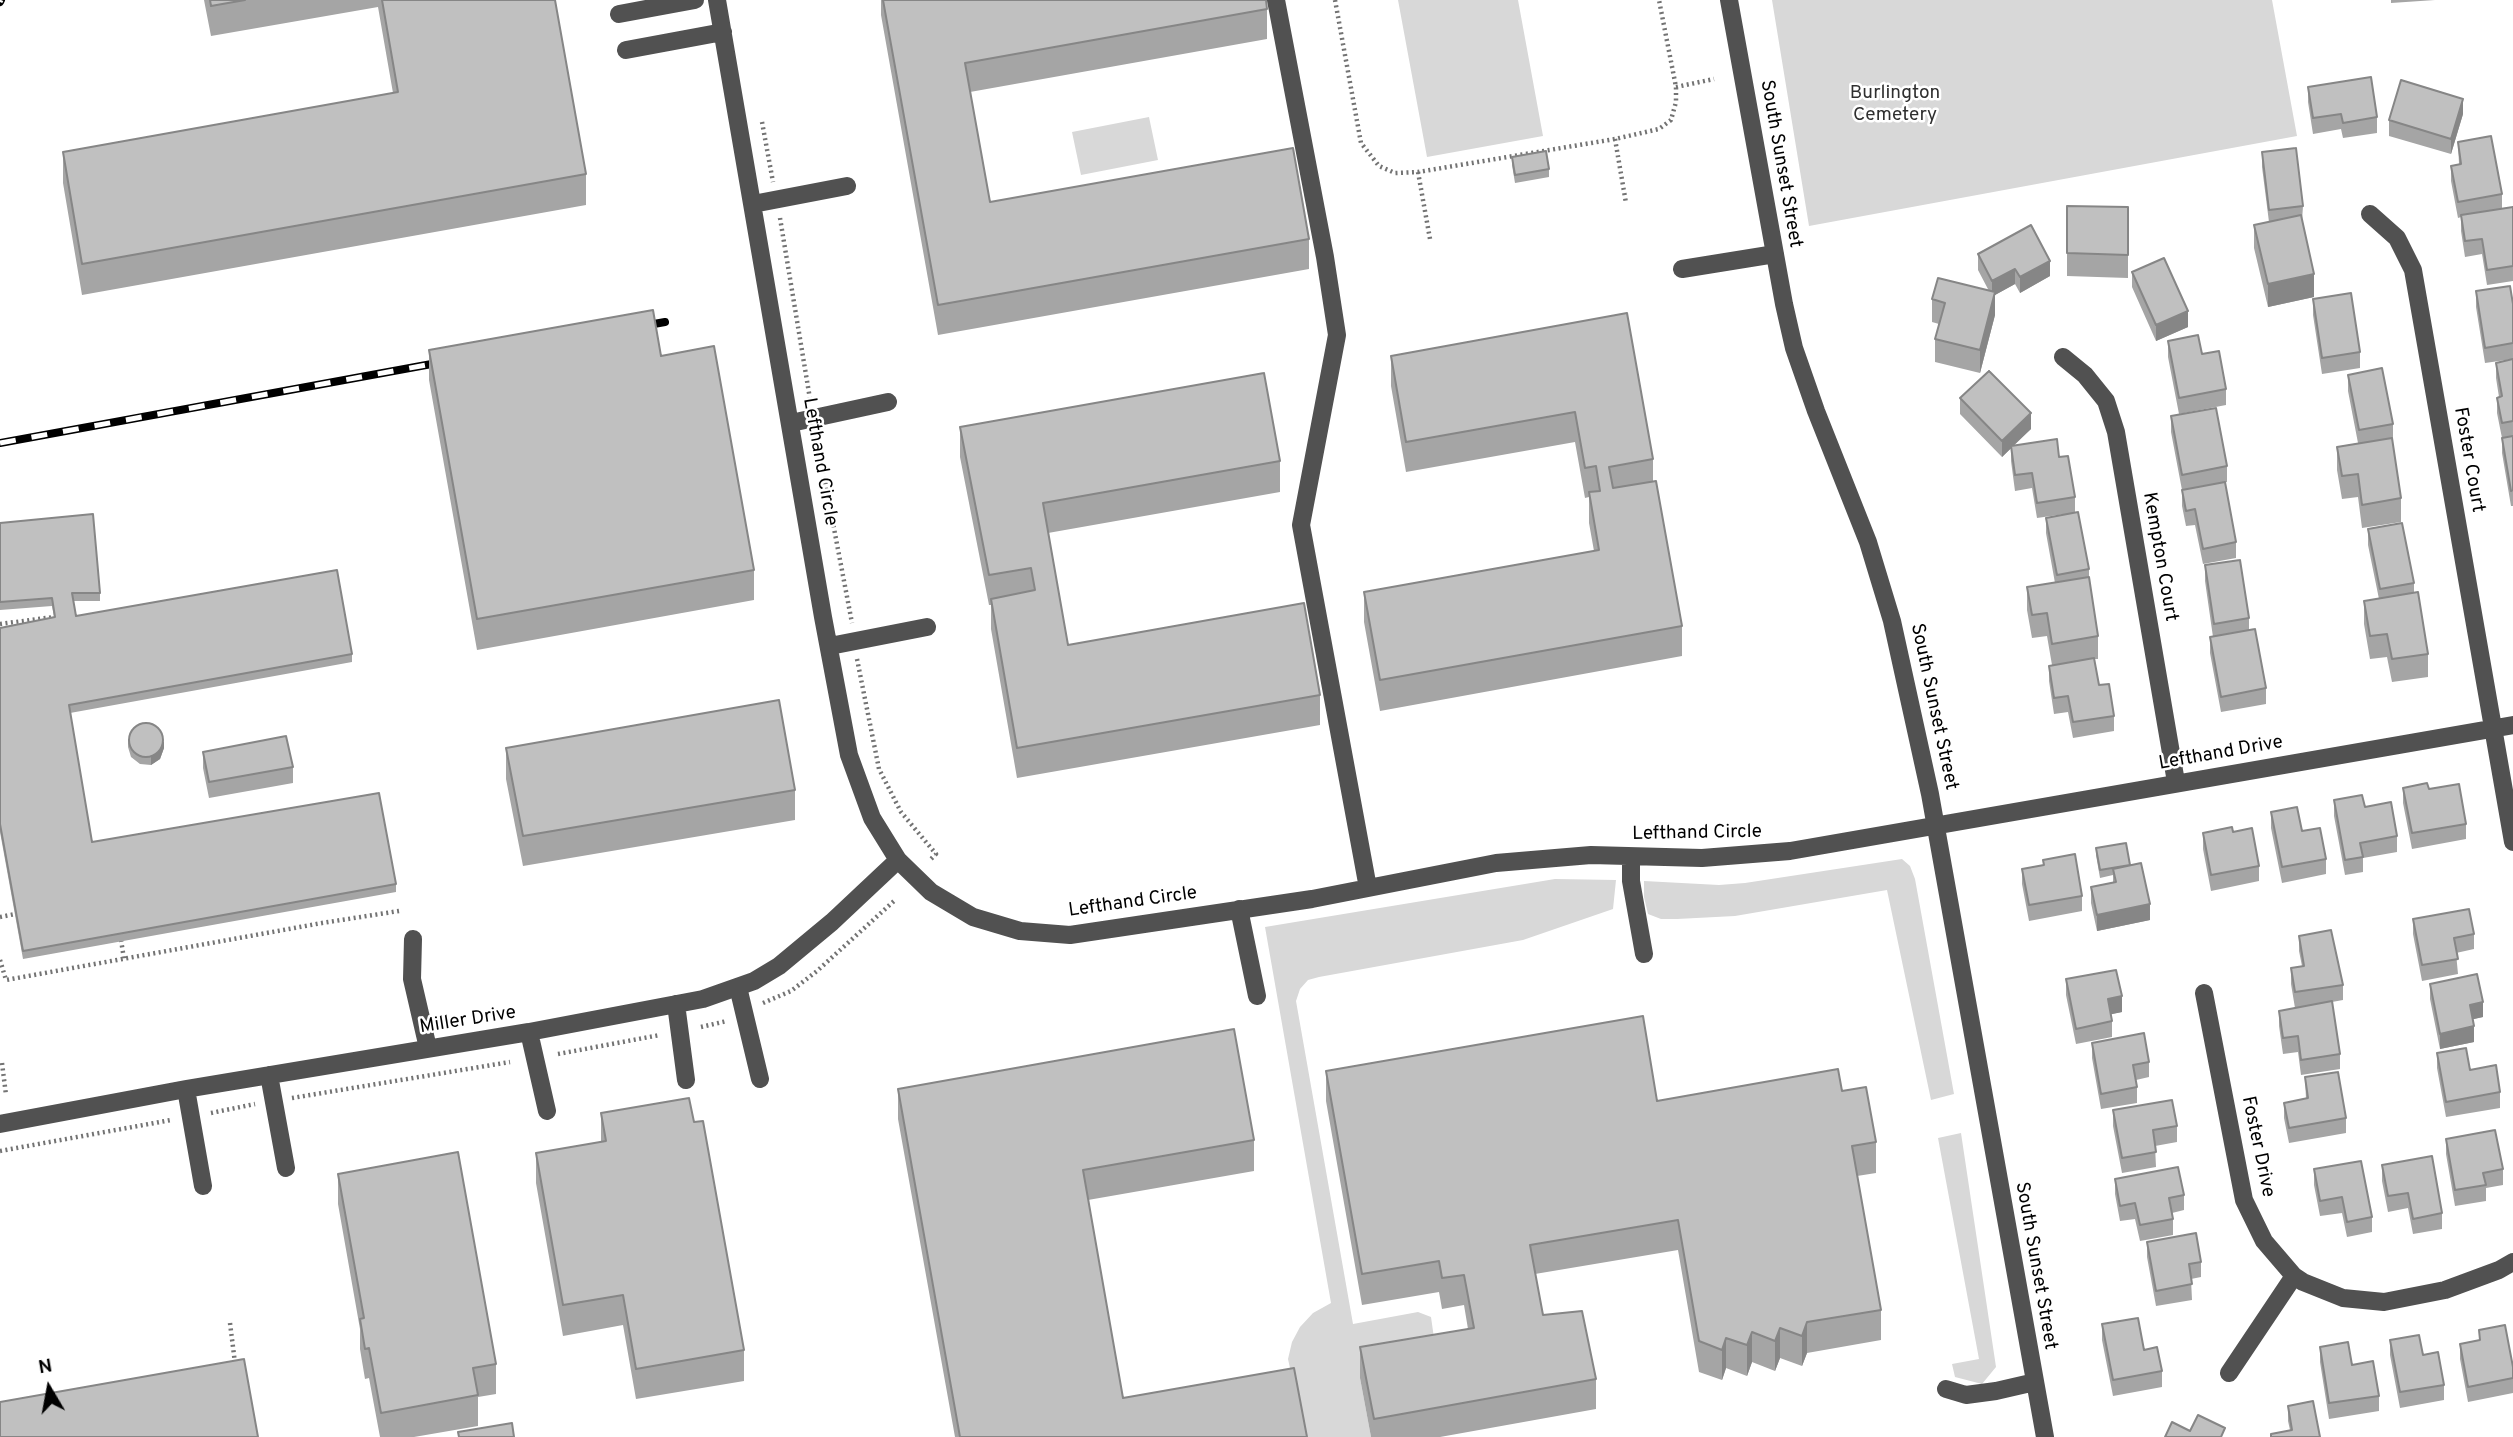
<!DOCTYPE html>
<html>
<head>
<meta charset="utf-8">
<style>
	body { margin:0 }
	#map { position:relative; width:2513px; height:1437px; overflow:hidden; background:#fff; font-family:Overpass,sans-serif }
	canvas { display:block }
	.north { position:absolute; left:14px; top:1353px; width:70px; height:70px; -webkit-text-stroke:5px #fff; paint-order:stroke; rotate:350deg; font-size:19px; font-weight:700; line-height:28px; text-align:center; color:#000 }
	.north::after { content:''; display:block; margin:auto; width:24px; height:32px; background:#000; clip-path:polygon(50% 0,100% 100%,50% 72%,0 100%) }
</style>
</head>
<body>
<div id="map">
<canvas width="2513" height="1437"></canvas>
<div class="north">N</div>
</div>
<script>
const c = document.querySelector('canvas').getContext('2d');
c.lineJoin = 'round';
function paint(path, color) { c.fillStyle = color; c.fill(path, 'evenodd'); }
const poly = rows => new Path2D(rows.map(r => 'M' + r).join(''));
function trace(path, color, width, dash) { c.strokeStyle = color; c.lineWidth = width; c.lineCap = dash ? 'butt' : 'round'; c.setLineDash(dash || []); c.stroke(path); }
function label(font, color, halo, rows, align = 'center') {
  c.font = font + ' Overpass,sans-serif'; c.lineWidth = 5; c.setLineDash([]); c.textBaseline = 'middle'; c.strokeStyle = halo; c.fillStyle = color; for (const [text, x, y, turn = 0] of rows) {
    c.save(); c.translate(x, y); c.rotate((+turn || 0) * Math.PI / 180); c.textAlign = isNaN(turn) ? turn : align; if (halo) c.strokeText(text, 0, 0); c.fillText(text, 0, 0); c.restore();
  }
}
const green = poly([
	[1398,0,1518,0,1543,136,1427,157],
	[1772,0,2272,0,2297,136,1809,226],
	[1149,117,1158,160,1081,175,1072,132],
	[1902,859,1910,866,1915,879,1954,1094,1931,1100,1887,890,1735,916,1677,919,1661,919,1648,914,1644,897,1644,881,1719,885,1745,883],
	[1555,879,1616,880,1613,909,1523,940,1319,977,1308,980,1300,989,1296,1001,1353,1324,1418,1312,1431,1317,1435,1345,1360,1378,1371,1437,1305,1437,1288,1359,1292,1342,1300,1327,1313,1313,1331,1303,1265,927],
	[1961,1133,1996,1367,1982,1384,1955,1377,1952,1364,1979,1359,1938,1138]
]);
const path = poly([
	[1335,0,1361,143,1379,166,1395,173,1418,172,1615,139,1659,129,1671,120,1676,102,1676,87,1659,0],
	[1676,87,1714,79],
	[762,122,773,182],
	[1615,139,1626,203],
	[1418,172,1430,239],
	[780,218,810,399],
	[817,439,852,623],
	[0,624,54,617],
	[857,659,879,769,901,812,936,854,929,861],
	[0,917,15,914],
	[121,940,124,959],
	[0,960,6,980,322,923,399,911],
	[763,1003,791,991,817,971,894,901],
	[701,1027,727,1021],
	[558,1054,660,1035],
	[2,1063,6,1095],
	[292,1098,510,1062],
	[211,1113,255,1104],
	[0,1151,171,1120],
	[230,1323,235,1363]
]);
const minor = poly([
	[717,0,823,617,849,755,872,818,898,860,931,892,973,917,1020,931,1070,935,1312,899,1496,863,1591,855,1702,858,1790,851,2513,725],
	[1276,0,1325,257,1337,335,1301,525,1368,888],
	[1729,0,1784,304,1794,348,1816,411,1868,542,1892,621,1930,794,2045,1437],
	[619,14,695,0],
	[626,50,723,32],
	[753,204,847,186],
	[2370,214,2397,238,2413,270,2513,842],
	[1682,269,1775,254],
	[2063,357,2085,375,2106,401,2116,432,2176,782],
	[791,423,888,402],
	[830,646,927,627],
	[1631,857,1631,881,1644,954],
	[1239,909,1257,996],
	[413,939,412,979,428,1048],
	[738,987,760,1079],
	[2204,993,2244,1200,2264,1241,2294,1276,2303,1282,2343,1298,2384,1302,2445,1290,2499,1270,2513,1262],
	[676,1004,686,1080],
	[529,1032,547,1111],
	[269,1075,286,1168],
	[186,1089,203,1186],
	[0,1124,186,1089,529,1032,703,999,754,981,779,966,832,922,898,860],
	[2229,1373,2294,1276],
	[1946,1389,1966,1395,1996,1391,2035,1382]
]);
const rail = poly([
	[0,2,1,0],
	[637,327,665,322],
	[0,443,448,361]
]);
const wall = poly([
	[204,0,555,0,586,174,586,205,82,295,63,183,63,152,393,93,378,7,211,36],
	[881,0,1266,0,1267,9,1267,39,970,92,990,202,1309,239,1309,269,938,335,881,15],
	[2391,0,2435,0,2391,3],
	[2308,87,2377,117,2377,133,2343,138,2341,129,2313,134,2308,102],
	[2463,114,2451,154,2389,136,2389,120],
	[2458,142,2502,194,2502,209,2513,207,2513,281,2487,285,2482,254,2465,257,2461,231,2461,217,2458,218,2451,181,2451,166,2459,164],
	[2262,152,2303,206,2302,221,2314,297,2268,307,2254,248,2254,225,2269,222,2262,167],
	[1512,157,1549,169,1549,177,1515,183,1512,165],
	[2067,206,2128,207,2128,278,2067,276],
	[1978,254,2050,276,2020,293,2015,284,1995,295,1995,315,1980,373,1935,362,1935,339,1939,324,1932,322,1932,299,1989,291,1978,270],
	[2132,272,2188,327,2156,341,2132,287],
	[2476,291,2513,304,2513,359,2485,363,2476,307],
	[2313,299,2360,352,2360,368,2322,374,2313,315],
	[1627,313,1653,459,1653,481,1682,626,1682,656,1380,711,1364,622,1364,592,1594,551,1589,523,1589,497,1585,498,1575,442,1406,472,1391,386,1391,356],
	[2168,341,2202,354,2226,389,2226,405,2179,414,2168,357],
	[429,350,661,356,754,570,754,600,477,650,429,380],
	[2513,359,2513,506,2511,506,2502,453,2502,438,2497,413,2497,398,2499,397,2496,378,2496,363],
	[2348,375,2393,424,2393,439,2392,439,2401,498,2401,522,2362,528,2358,497,2342,499,2337,470,2337,447,2358,443,2348,391],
	[1960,398,2031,429,2013,445,2059,457,2075,497,2075,512,2089,569,2089,582,2098,636,2098,659,2094,659,2099,685,2114,716,2114,731,2073,738,2068,712,2054,714,2049,681,2049,666,2052,665,2047,636,2032,638,2027,610,2027,587,2055,583,2046,533,2046,518,2065,514,2037,518,2032,488,2015,491,2011,461,2011,448,2002,457,1960,414],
	[2171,416,2227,466,2227,482,2182,490,2171,432],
	[960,427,1280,461,1280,492,1048,533,1068,645,1320,695,1320,725,1017,778,991,629,991,605,989,605,960,457],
	[2182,490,2236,542,2236,558,2203,564,2195,525,2186,526,2182,506],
	[0,523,100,593,100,601,73,601,76,616,352,654,352,662,70,713,92,842,396,884,396,892,23,959,0,832,0,628,54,617,52,606,0,610],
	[2368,529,2414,583,2414,593,2428,654,2428,677,2392,682,2387,657,2370,659,2364,624,2364,601,2379,599,2368,545],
	[2205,565,2249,618,2249,630,2266,688,2266,704,2221,712,2210,653,2210,637,2213,637,2205,581],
	[128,739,164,748,160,759,151,765,140,764,131,757,128,747],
	[506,748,795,790,795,820,523,866,506,779],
	[203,752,293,767,293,783,209,798,203,768],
	[2403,788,2429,789,2466,824,2466,839,2412,849,2403,803],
	[2334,800,2365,807,2397,836,2397,852,2363,858,2363,872,2345,875,2334,816],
	[2271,812,2302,831,2326,859,2326,874,2282,883,2271,828],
	[2233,832,2259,866,2259,881,2211,891,2203,849,2203,833],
	[2096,848,2130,865,2150,920,2097,931,2091,903,2091,887,2113,883,2113,875,2100,878,2096,855],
	[2043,860,2082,896,2082,911,2029,921,2022,884,2022,869,2043,865],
	[2413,919,2474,934,2474,949,2456,953,2458,974,2422,981,2413,934],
	[2299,936,2343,985,2343,1000,2332,1002,2340,1054,2340,1069,2301,1075,2298,1052,2283,1054,2279,1026,2279,1011,2295,1008,2291,984,2291,968,2302,966,2299,951],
	[2066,979,2122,1012,2111,1014,2112,1021,2112,1037,2076,1044,2066,995],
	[2430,984,2483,1017,2473,1019,2474,1042,2440,1049,2430,999],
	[2092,1043,2149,1062,2149,1077,2136,1080,2137,1087,2137,1103,2101,1109,2092,1058],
	[2437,1053,2470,1070,2500,1092,2500,1108,2446,1117,2437,1068],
	[1326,1071,1657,1101,1842,1091,1876,1142,1876,1173,1857,1176,1881,1310,1881,1340,1807,1353,1802,1366,1780,1358,1775,1371,1752,1362,1747,1376,1726,1368,1722,1380,1699,1372,1678,1250,1535,1274,1543,1315,1596,1379,1596,1409,1440,1437,1371,1437,1360,1378,1360,1347,1468,1329,1464,1305,1442,1309,1439,1292,1362,1305,1326,1101],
	[2305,1077,2346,1118,2346,1133,2289,1143,2284,1118,2284,1103,2306,1099],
	[898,1089,1254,1140,1254,1171,1088,1200,1123,1398,1307,1437,955,1437,898,1119],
	[2113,1110,2177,1126,2177,1142,2155,1146,2156,1167,2122,1173,2113,1126],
	[601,1113,694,1122,744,1350,744,1381,636,1399,623,1325,563,1336,536,1183,536,1153,601,1142],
	[2446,1139,2503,1169,2503,1185,2486,1188,2486,1201,2455,1206,2446,1154],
	[2382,1165,2442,1213,2442,1229,2413,1234,2408,1208,2388,1212,2382,1181],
	[2314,1169,2372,1217,2372,1232,2347,1237,2342,1213,2320,1216,2314,1185],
	[338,1174,496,1364,496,1394,478,1397,478,1426,414,1437,380,1437,369,1378,365,1379,360,1349,360,1329,338,1204],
	[2115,1179,2184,1195,2184,1210,2172,1213,2173,1219,2173,1235,2140,1241,2135,1219,2120,1221,2115,1194],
	[2147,1242,2201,1262,2201,1277,2191,1279,2192,1300,2156,1306,2147,1257],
	[2102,1324,2144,1350,2162,1371,2162,1387,2113,1396,2102,1340],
	[2479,1330,2513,1367,2513,1393,2468,1402,2460,1359,2460,1344,2479,1340],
	[2390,1340,2423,1355,2444,1385,2444,1400,2400,1408,2390,1355],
	[2320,1347,2352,1365,2379,1396,2379,1411,2329,1419,2320,1362],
	[2288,1406,2320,1437,2290,1430,2288,1421]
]);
const shadedWall = poly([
	[2463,99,2463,114,2451,154,2451,139],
	[2050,261,2050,276,2020,293,2020,277],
	[2015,269,2015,284,1995,295,1995,315,1980,373,1980,350,1992,297,1992,281],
	[2314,274,2314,297,2268,307,2268,284],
	[2188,311,2188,327,2156,341,2156,325],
	[2031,413,2031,429,2002,457,2002,441],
	[164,741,164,748,160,759,151,765,151,757],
	[2150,904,2150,920,2097,931,2097,915],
	[2122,996,2122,1012,2108,1015,2108,999],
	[2483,1002,2483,1017,2470,1020,2470,1005],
	[2474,1026,2474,1042,2440,1049,2440,1034],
	[1807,1322,1807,1353,1802,1366,1802,1336],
	[1780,1328,1780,1358,1775,1371,1775,1341],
	[1752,1332,1752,1362,1747,1376,1747,1345],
	[1726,1338,1726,1368,1722,1380,1722,1350]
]);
const building = poly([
	[210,0,245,0,211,6,210,0],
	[382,0,555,0,586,174,82,264,63,152,398,92,382,0],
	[883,0,1266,0,1267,9,965,63,990,202,1293,148,1309,239,938,305,883,0],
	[2371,77,2377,117,2343,123,2341,114,2313,118,2308,87,2371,77],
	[2401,80,2463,99,2451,139,2389,120,2401,80],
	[2491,136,2502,194,2458,202,2451,166,2461,164,2458,142,2491,136],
	[2296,148,2303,206,2269,210,2262,152,2296,148],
	[1546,151,1549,169,1515,175,1512,157,1546,151],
	[2067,206,2128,207,2128,255,2067,253,2067,206],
	[2513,207,2513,266,2487,270,2482,239,2465,241,2461,215,2513,207],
	[2301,215,2314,274,2268,284,2254,225,2301,215],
	[2031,225,2050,261,2020,277,2015,269,1992,281,1978,254,2031,225],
	[2164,258,2188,311,2156,325,2132,272,2164,258],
	[1938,278,1995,292,1980,350,1935,339,1945,303,1932,299,1938,278],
	[2510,286,2513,304,2513,343,2485,348,2476,291,2510,286],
	[2351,293,2360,352,2322,358,2313,299,2351,293],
	[653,310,661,356,714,346,754,570,477,619,429,350,653,310],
	[1627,313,1653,459,1609,467,1613,488,1656,481,1682,626,1380,680,1364,592,1599,550,1589,492,1600,491,1596,466,1585,468,1575,412,1406,442,1391,356,1627,313],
	[2198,335,2202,354,2219,351,2226,389,2179,398,2168,341,2198,335],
	[2513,359,2513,421,2502,423,2497,398,2502,396,2496,363,2513,359],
	[2382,368,2393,424,2359,430,2348,375,2382,368],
	[1989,371,2031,413,2002,441,1960,398,1989,371],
	[1264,373,1280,461,1043,503,1068,645,1304,603,1320,695,1017,748,991,599,1035,590,1031,568,989,575,960,427,1264,373],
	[2216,408,2227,466,2182,475,2171,416,2216,408],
	[2513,436,2513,490,2511,491,2502,438,2513,436],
	[2392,438,2401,498,2362,505,2358,474,2342,476,2337,447,2392,438],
	[2057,439,2059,457,2068,456,2075,497,2037,503,2032,473,2015,475,2011,446,2057,439],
	[2225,482,2236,542,2203,549,2195,509,2186,511,2182,490,2225,482],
	[2078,512,2089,569,2057,575,2046,518,2078,512],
	[93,514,100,593,72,593,76,616,337,570,352,654,69,705,92,842,379,793,396,884,23,951,0,824,0,628,55,617,52,598,0,602,0,523,93,514],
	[2402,523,2414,583,2380,589,2368,529,2402,523],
	[2240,560,2249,618,2214,624,2205,565,2240,560],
	[2089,577,2098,636,2052,644,2047,613,2032,615,2027,587,2089,577],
	[2418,592,2428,654,2392,659,2387,634,2370,636,2364,601,2418,592],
	[2255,629,2266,688,2221,697,2210,637,2255,629],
	[2094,658,2099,685,2109,684,2114,716,2073,722,2068,696,2054,698,2049,666,2094,658],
	[779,700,795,790,523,836,506,748,779,700],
	'129 740a17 17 0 1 1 34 0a17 17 0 1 1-34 0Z',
	[286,736,293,767,209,782,203,752,286,736],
	[2427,783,2429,789,2459,784,2466,824,2412,833,2403,788,2427,783],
	[2362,795,2365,807,2391,802,2397,836,2360,843,2363,857,2345,860,2334,800,2362,795],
	[2297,807,2302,831,2320,828,2326,859,2282,867,2271,812,2297,807],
	[2232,827,2233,832,2252,828,2259,866,2211,875,2203,833,2232,827],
	[2126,843,2130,865,2100,870,2096,848,2126,843],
	[2075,854,2082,896,2029,905,2022,869,2044,865,2043,860,2075,854],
	[2141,863,2150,904,2097,915,2091,887,2116,882,2113,869,2141,863],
	[2469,909,2474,934,2454,938,2458,959,2422,965,2413,919,2469,909],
	[2331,930,2343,985,2295,992,2291,968,2304,966,2299,936,2331,930],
	[2116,970,2122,996,2108,999,2112,1021,2076,1029,2066,979,2116,970],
	[2477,974,2483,1002,2470,1005,2474,1026,2440,1034,2430,984,2477,974],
	[2332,1001,2340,1054,2301,1060,2298,1036,2283,1038,2279,1011,2332,1001],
	[1643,1016,1657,1101,1838,1069,1842,1091,1866,1087,1876,1142,1852,1146,1881,1310,1807,1322,1802,1336,1780,1328,1775,1341,1752,1332,1747,1345,1726,1338,1722,1350,1699,1341,1678,1220,1530,1245,1543,1315,1582,1311,1596,1379,1374,1419,1360,1347,1474,1328,1464,1275,1442,1278,1439,1261,1362,1274,1326,1071,1643,1016],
	[1234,1029,1254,1140,1083,1170,1123,1398,1294,1368,1307,1437,960,1437,898,1089,1234,1029],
	[2144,1033,2149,1062,2133,1065,2137,1087,2101,1094,2092,1043,2144,1033],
	[2466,1048,2470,1070,2496,1065,2500,1092,2446,1102,2437,1053,2466,1048],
	[2338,1072,2346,1118,2289,1128,2284,1103,2308,1098,2305,1077,2338,1072],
	[689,1098,694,1122,703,1121,744,1350,636,1369,623,1295,563,1305,536,1153,606,1141,601,1113,689,1098],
	[2172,1100,2177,1126,2153,1130,2156,1152,2122,1158,2113,1110,2172,1100],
	[2495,1130,2503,1169,2483,1173,2486,1185,2455,1190,2446,1139,2495,1130],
	[458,1152,496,1364,473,1368,478,1395,381,1413,369,1348,365,1349,360,1319,364,1318,338,1174,458,1152],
	[2432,1156,2442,1213,2413,1219,2408,1193,2388,1196,2382,1165,2432,1156],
	[2361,1161,2372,1217,2347,1222,2342,1197,2320,1201,2314,1169,2361,1161],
	[2178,1167,2184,1195,2169,1198,2173,1219,2140,1225,2135,1203,2120,1206,2115,1179,2178,1167],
	[2196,1233,2201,1262,2189,1264,2192,1284,2156,1291,2147,1242,2196,1233],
	[2138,1318,2144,1350,2157,1347,2162,1371,2113,1380,2102,1324,2138,1318],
	[2505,1325,2513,1367,2513,1378,2468,1387,2460,1344,2480,1340,2479,1330,2505,1325],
	[2419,1335,2423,1355,2438,1352,2444,1385,2400,1392,2390,1340,2419,1335],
	[2348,1342,2352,1365,2373,1361,2379,1396,2329,1403,2320,1347,2348,1342],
	[244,1359,258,1437,0,1437,0,1402,244,1359],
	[2313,1401,2320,1437,2271,1437,2271,1434,2292,1430,2288,1406,2313,1401],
	[2198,1415,2225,1428,2221,1437,2165,1437,2172,1422,2190,1431,2198,1415],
	[512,1423,514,1437,459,1437,458,1432,512,1423]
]);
const parkNames = [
	["Burlington",1895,94],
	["Cemetery",1895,116]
];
const streetNames = [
	["South Sunset Street",1780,164,80],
	["Foster Court",2468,460,80],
	["Lefthand Circle",819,462,80],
	["Kempton Court",2159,557,80],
	["South Sunset Street",1933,707,78],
	["Lefthand Drive",2221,754,-10],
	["Lefthand Circle",1697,834,-1],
	["Lefthand Circle",1133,903,-8],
	["Miller Drive",468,1021,-9],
	["Foster Drive",2257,1147,78],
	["South Sunset Street",2035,1266,80]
];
paint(green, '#d8d8d8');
trace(path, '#737373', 4.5, [2, 3.5]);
trace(minor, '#515151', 18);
trace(rail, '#000', 8);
trace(rail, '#fff', 5, [16]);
paint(wall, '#a5a5a5');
paint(shadedWall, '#868686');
paint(building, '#c0c0c0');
trace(building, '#868686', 2);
label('19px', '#2f2f2f', '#fff', parkNames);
label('19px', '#000', '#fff', streetNames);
</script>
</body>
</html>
